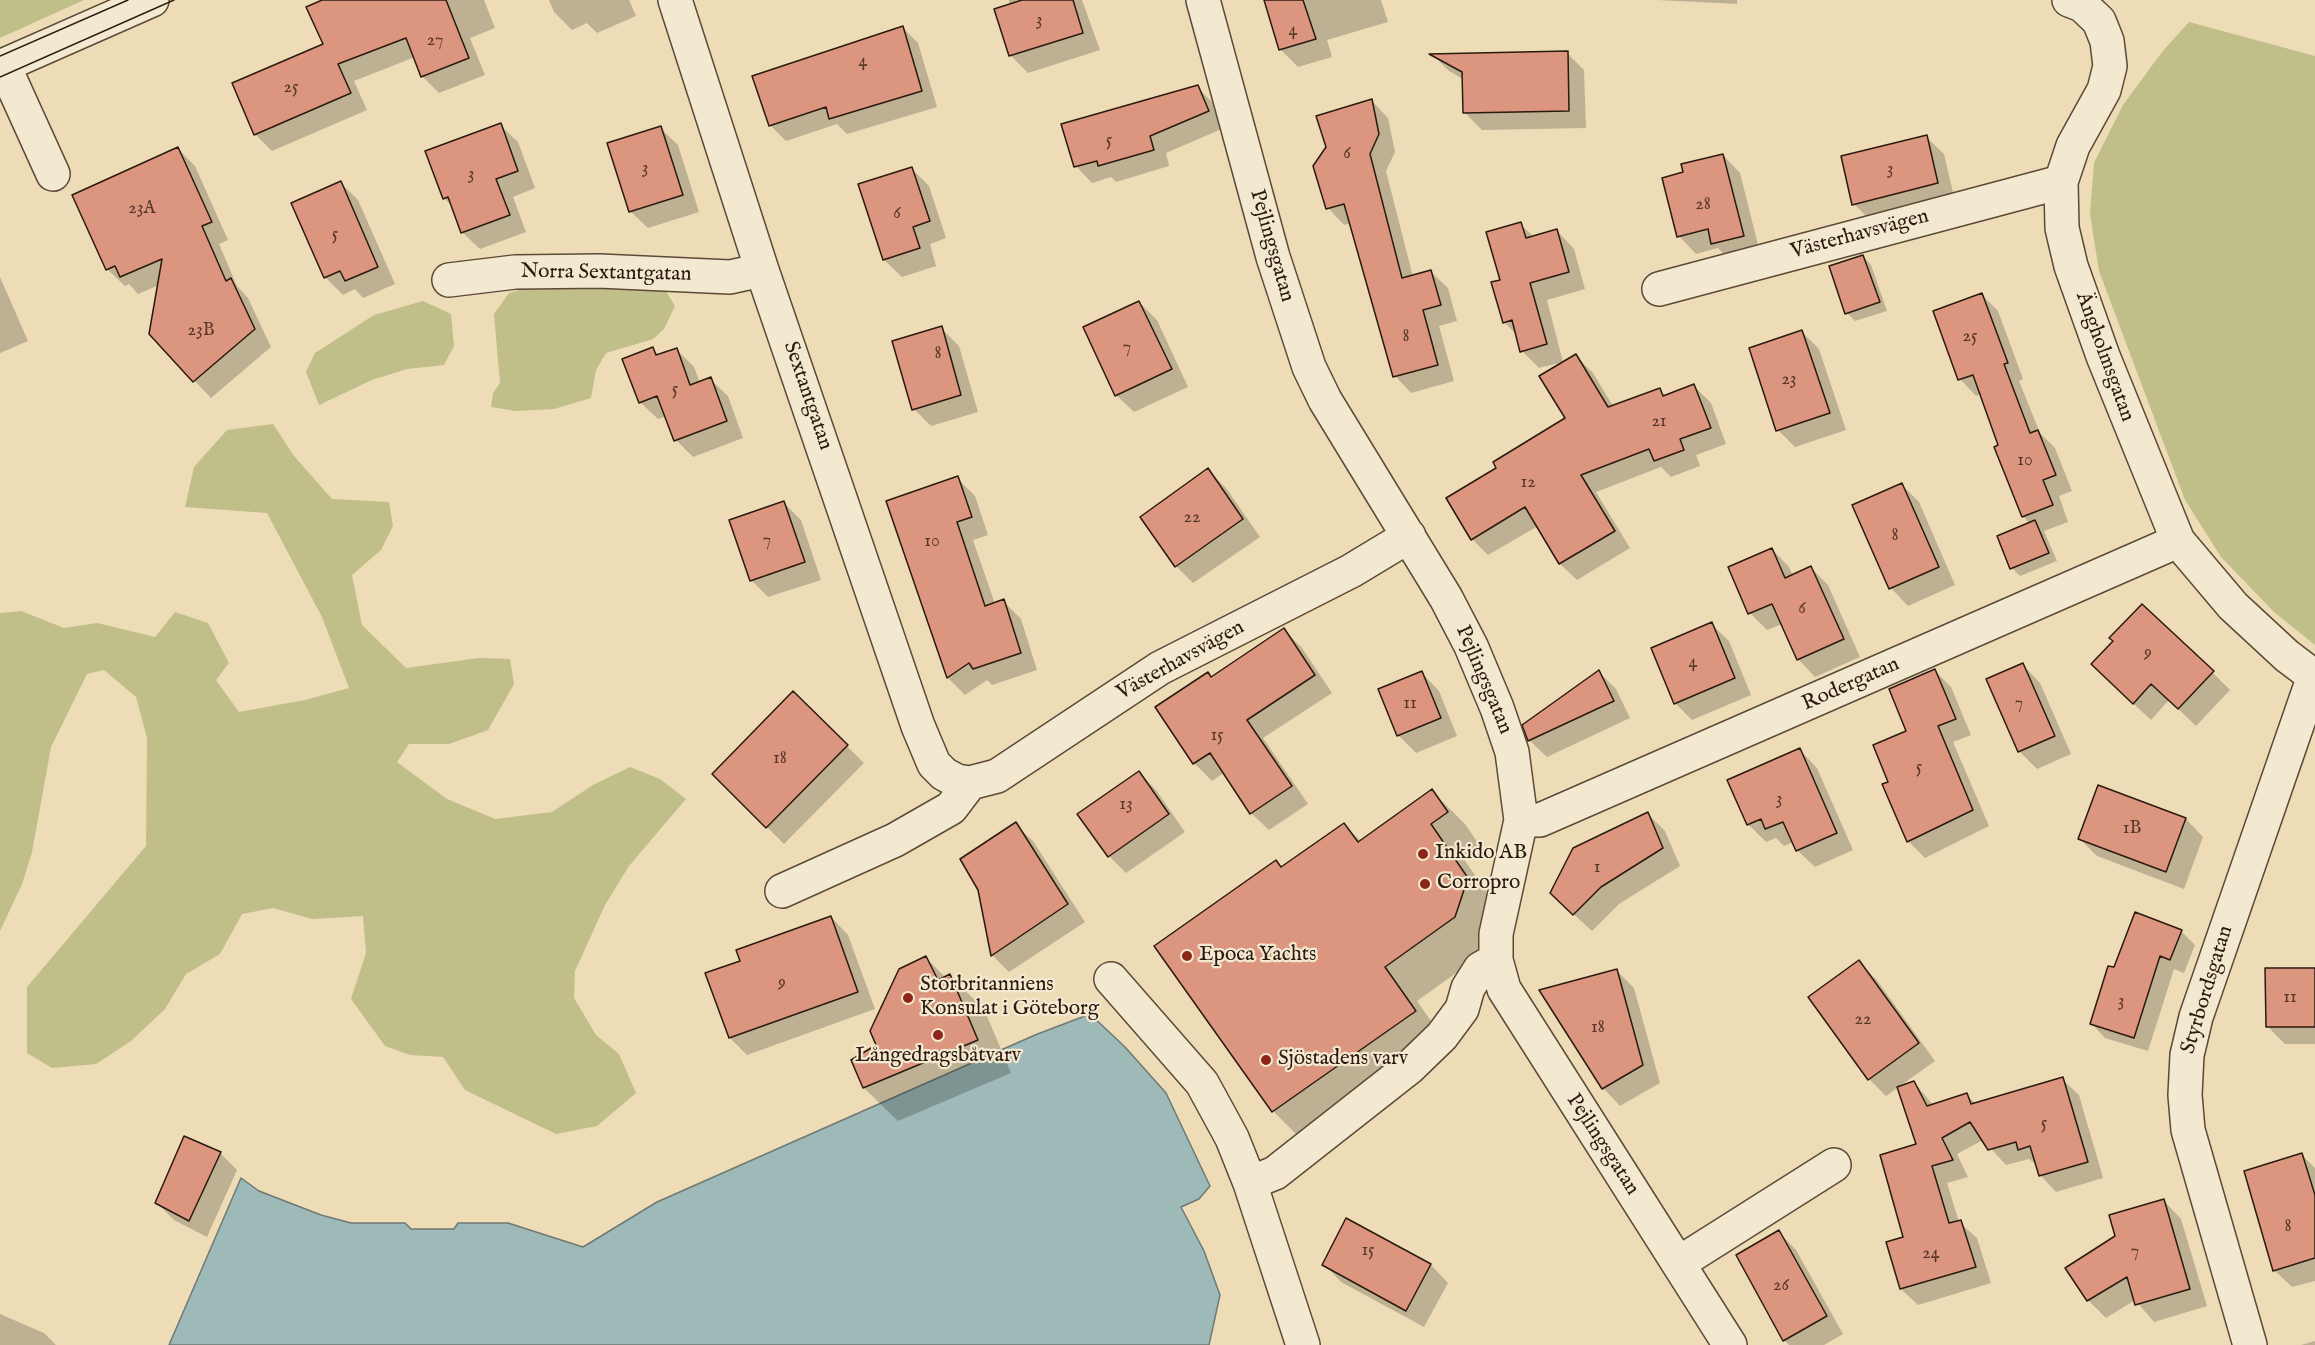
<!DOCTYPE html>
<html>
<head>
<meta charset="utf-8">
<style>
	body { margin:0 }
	canvas { display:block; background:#eddcb6 }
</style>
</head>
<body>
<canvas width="2315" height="1345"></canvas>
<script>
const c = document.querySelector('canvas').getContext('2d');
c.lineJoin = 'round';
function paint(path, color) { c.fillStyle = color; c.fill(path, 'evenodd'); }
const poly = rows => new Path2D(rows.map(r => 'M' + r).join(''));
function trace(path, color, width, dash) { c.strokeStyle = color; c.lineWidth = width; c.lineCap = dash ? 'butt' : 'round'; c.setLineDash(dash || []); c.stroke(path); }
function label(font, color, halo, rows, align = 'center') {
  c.font = font + ' "IM FELL English",serif'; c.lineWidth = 4.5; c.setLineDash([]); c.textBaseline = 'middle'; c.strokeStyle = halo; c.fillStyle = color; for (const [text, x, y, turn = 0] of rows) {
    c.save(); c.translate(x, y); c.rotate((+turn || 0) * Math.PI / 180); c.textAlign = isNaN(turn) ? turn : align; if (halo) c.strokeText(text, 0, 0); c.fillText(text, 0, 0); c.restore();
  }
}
const green = poly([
	[0,0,84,0,0,38],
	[2189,22,2315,56,2315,645,2274,612,2221,557,2185,500,2099,271,2090,214,2094,163,2123,105,2162,52],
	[553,280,664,288,675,306,664,329,653,339,606,353,596,370,591,398,554,409,516,411,491,407,493,393,500,383,494,314,509,293],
	[423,301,451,314,454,346,444,365,407,369,372,380,319,405,306,372,315,353,374,315],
	[273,424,294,456,332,499,389,502,393,526,381,550,352,575,362,625,406,668,479,658,510,659,514,684,488,730,449,744,409,744,397,762,447,799,495,819,552,812,593,785,630,767,660,779,686,799,629,866,605,905,575,971,574,998,596,1035,619,1054,636,1093,597,1126,556,1134,465,1090,443,1057,410,1055,385,1046,351,999,366,953,363,916,312,919,273,908,242,914,220,954,186,974,165,1009,131,1041,96,1064,52,1068,27,1053,27,987,146,846,147,738,136,697,104,670,87,674,51,747,32,852,22,884,0,931,0,613,21,611,64,628,97,623,155,637,175,612,208,623,229,663,216,680,239,712,305,700,349,688,322,617,267,513,185,507,194,467,227,430]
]);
const water = poly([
	[1090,1014,1125,1047,1166,1093,1210,1186,1199,1199,1181,1207,1204,1251,1220,1295,1209,1345,169,1345,241,1178,259,1191,321,1215,351,1223,405,1223,411,1229,454,1229,458,1223,508,1223,583,1247,657,1202,1035,1035,1090,1014]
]);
const shadow = poly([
	[356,0,484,0,495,28,470,38,485,75,439,93,422,76,415,57,354,81,367,110,272,151,255,134],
	[549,0,629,0,636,16,597,33,587,23,572,30,554,12],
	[1009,0,1082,0,1100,50,1028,73,1010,55],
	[1265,0,1381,0,1388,22,1327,40,1332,57,1298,67,1280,49],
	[1657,0,1737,0,1737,4],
	[902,27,918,43,937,107,847,134,837,124,786,141,770,125],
	[1567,53,1584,70,1586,128,1482,130,1464,112,1463,79,1449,71,1433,55],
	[1197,87,1214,104,1224,128,1166,153,1169,166,1116,182,1111,177,1092,183,1076,166],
	[1372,101,1388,118,1395,152,1386,171,1413,277,1431,272,1448,288,1457,321,1439,326,1454,381,1411,393,1395,376,1351,223,1344,225,1328,208],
	[500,125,518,142,535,188,513,197,526,232,480,249,462,232,453,207,445,199,427,152],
	[660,128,678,145,699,212,648,228,630,211],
	[1926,137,1944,154,1955,201,1871,221,1854,204],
	[178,149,195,166,228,240,219,244,237,286,248,298,271,347,211,398,194,380,159,285,138,294,129,284,125,286,107,269],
	[1723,155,1740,173,1760,253,1730,261,1718,248,1696,254,1679,236,1685,173],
	[911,168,929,186,946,238,930,244,936,266,902,277,884,260,860,185],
	[341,183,358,200,395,284,363,298,355,289,343,295,325,277],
	[1520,224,1534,237,1557,231,1574,249,1585,289,1547,300,1563,362,1539,368,1522,351,1517,335,1504,322],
	[1863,256,1871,265,1887,311,1855,321,1847,313],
	[0,277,28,341,0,353],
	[1982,295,1998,311,2023,379,2019,381,2040,433,2055,448,2072,491,2059,496,2068,522,2044,531,2057,561,2020,576,2012,568,2030,524,2023,516,1981,394,1976,396,1960,379],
	[1139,302,1157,320,1188,387,1134,412,1116,395],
	[941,328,959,346,978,412,931,426,914,409],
	[1802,332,1819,349,1846,430,1795,447,1778,430],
	[653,349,659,355,676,349,694,367,700,383,710,379,728,396,743,438,693,457,676,440,667,416,658,419,640,402],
	[1576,356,1593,373,1613,406,1659,390,1666,396,1694,386,1711,403,1726,444,1696,455,1700,466,1671,477,1661,467,1596,492,1630,548,1577,580,1560,564,1538,526,1488,555,1472,539,1498,468,1567,419],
	[1208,470,1226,488,1260,537,1193,583,1176,566],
	[957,478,975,496,988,535,973,540,995,604,1003,601,1021,619,1037,670,992,685,987,680,965,695,948,678,888,502],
	[1902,485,1919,502,1955,585,1908,606,1891,588,1854,505],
	[784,503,801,520,821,580,768,597,751,580],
	[1772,549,1789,567,1793,576,1811,568,1828,585,1860,657,1815,677,1798,659,1782,624,1767,630,1750,613],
	[1711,624,1729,641,1751,695,1692,720,1675,703],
	[1284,630,1302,648,1332,693,1263,738,1308,804,1269,830,1251,813,1225,772,1212,781,1194,763,1157,707,1212,678],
	[2023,665,2040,683,2071,754,2037,769,2019,751],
	[1935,671,1951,687,1971,735,1953,742,1989,826,1925,858,1909,842,1884,785,1890,783],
	[1599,672,1616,689,1630,718,1547,757,1529,740],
	[2212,672,2230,690,2196,726,2169,700,2151,720,2110,682],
	[1422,673,1439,691,1457,736,1416,753,1398,735],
	[793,693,864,763,784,844,714,774],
	[1800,750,1817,768,1853,850,1815,867,1797,850,1794,842,1784,846,1776,838,1766,842,1748,824],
	[1139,772,1156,790,1185,832,1126,873,1109,856],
	[2099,787,2186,819,2203,837,2184,889,2097,856,2080,839],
	[1432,791,1465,824,1480,846,1463,858,1501,912,1488,950,1417,1001,1448,1045,1306,1144,1273,1111,1276,862,1283,868,1344,825,1361,841],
	[1648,814,1665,831,1680,866,1619,904,1592,931,1569,910],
	[1015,824,1033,841,1085,922,1009,972,992,955],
	[831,917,848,935,875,1009,747,1055,730,1038,742,962],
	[2181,931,2195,945,2184,973,2174,969,2148,1051,2105,1038,2091,1023,2114,969],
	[926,958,946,978,950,976,984,1009,1011,1073,898,1121,864,1088,853,1061,878,1045],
	[1859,962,1876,979,1935,1061,1886,1096,1869,1079],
	[2315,970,2315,1044,2285,1044,2268,1027],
	[1617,971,1634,988,1660,1083,1620,1106,1603,1088],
	[2062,1079,2079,1095,2103,1178,2056,1192,2040,1175,2037,1165,2029,1159,2006,1165,1983,1140,1957,1154,1968,1177,1947,1183,1959,1222,1977,1238,1991,1283,1918,1305,1901,1289,1888,1243,1905,1238,1918,1145,1914,1082,1933,1105,1967,1095,1976,1104],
	[220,1153,237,1170,207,1237,174,1220,157,1203],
	[2302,1155,2315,1168,2315,1281,2292,1287,2274,1270],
	[2164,1201,2181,1219,2207,1306,2154,1322,2135,1300,2106,1318,2088,1300,2067,1268,2117,1237],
	[1347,1220,1431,1265,1448,1283,1424,1327,1341,1282,1324,1264],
	[1779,1232,1796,1250,1843,1334,1824,1345,1789,1345,1784,1340],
	[0,1314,44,1333,56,1345,0,1345],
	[2315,1341,2315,1345,2301,1345]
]);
const building = poly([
	[322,0,446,0,469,58,421,77,406,38,338,64,351,93,254,135,232,83,323,44,306,7,322,0],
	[1022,0,1073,0,1083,33,1009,56,994,9,1022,0],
	[1264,0,1303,0,1316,39,1279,50,1264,0],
	[903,26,922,91,829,119,826,107,769,126,752,76,903,26],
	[1568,51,1569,111,1463,113,1462,72,1429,54,1568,51],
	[1198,85,1209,111,1150,136,1154,150,1098,166,1097,161,1074,167,1061,124,1198,85],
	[1372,99,1379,134,1370,154,1402,278,1431,270,1441,305,1423,310,1438,365,1393,377,1344,204,1326,209,1313,166,1326,147,1316,116,1372,99],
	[501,123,518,171,496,179,510,215,461,233,448,197,443,199,425,151,501,123],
	[661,126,683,195,629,212,607,143,661,126],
	[1927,135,1938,183,1852,205,1841,156,1927,135],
	[178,147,212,222,202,226,226,281,231,278,255,329,193,382,149,334,162,259,120,277,115,266,106,270,72,195,178,147],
	[1723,154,1744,236,1711,244,1708,229,1677,237,1662,178,1683,172,1681,164,1723,154],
	[912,167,930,221,913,227,920,248,883,260,858,184,912,167],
	[341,181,378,267,345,281,340,271,324,278,291,203,341,181],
	[1521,222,1526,238,1557,229,1569,272,1530,283,1547,344,1520,352,1512,320,1503,323,1491,282,1500,280,1486,232,1521,222],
	[1863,255,1880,302,1845,314,1829,266,1863,255],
	[1982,293,2008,363,2004,364,2030,433,2038,430,2056,475,2043,480,2053,505,2022,517,1994,447,1998,445,1973,375,1958,380,1933,311,1982,293],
	[1139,301,1172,369,1115,396,1083,327,1139,301],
	[942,326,961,395,912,410,892,341,942,326],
	[1802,330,1830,413,1776,431,1749,348,1802,330],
	[653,347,656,355,677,348,690,385,711,377,727,421,674,441,657,396,639,403,622,359,653,347],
	[1576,354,1608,407,1660,388,1663,396,1694,384,1711,428,1680,439,1684,450,1654,461,1649,449,1581,475,1615,531,1559,564,1525,507,1471,540,1446,498,1496,468,1493,462,1565,418,1539,376,1576,354],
	[1208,468,1243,519,1175,567,1140,517,1208,468],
	[958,476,972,517,957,522,985,606,1004,599,1021,653,973,669,969,663,947,678,886,501,958,476],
	[1902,483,1939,567,1889,589,1852,505,1902,483],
	[784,501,805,562,750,581,729,520,784,501],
	[2035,520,2049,553,2010,569,1997,536,2035,520],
	[1772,548,1785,578,1811,566,1844,639,1797,660,1772,604,1748,614,1728,567,1772,548],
	[2142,604,2214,671,2178,709,2151,684,2133,704,2091,664,2113,641,2109,638,2142,604],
	[1712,622,1735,678,1674,704,1651,648,1712,622],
	[1284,628,1315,675,1247,720,1292,786,1250,814,1210,753,1193,764,1155,707,1208,672,1211,677,1284,628],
	[2023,663,2055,736,2018,752,1986,679,2023,663],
	[1935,669,1956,719,1938,726,1973,810,1907,842,1882,784,1888,782,1873,745,1906,731,1889,689,1935,669],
	[1599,670,1614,701,1528,741,1522,725,1599,670],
	[1422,671,1441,718,1397,736,1378,689,1422,671],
	[793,691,848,745,766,828,712,774,793,691],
	[1800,748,1837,833,1796,851,1783,822,1765,829,1761,819,1747,825,1727,780,1800,748],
	[1139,771,1169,814,1108,857,1077,814,1139,771],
	[2098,785,2186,818,2166,872,2078,839,2098,785],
	[1432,789,1448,812,1431,824,1468,878,1455,917,1385,967,1416,1011,1272,1112,1154,946,1276,860,1281,867,1344,823,1358,842,1432,789],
	[1648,812,1663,848,1601,887,1573,915,1550,893,1573,848,1648,812],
	[1016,822,1068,904,991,956,978,890,960,859,1016,822],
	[2135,912,2182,930,2170,960,2160,956,2134,1038,2090,1024,2108,966,2114,967,2135,912],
	[831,916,858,992,729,1038,705,973,740,961,736,950,831,916],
	[926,956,938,980,950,974,978,1040,863,1088,851,1060,876,1045,870,1031,899,969,926,956],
	[1859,960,1919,1043,1868,1080,1808,997,1859,960],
	[2265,968,2315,968,2315,1027,2266,1027,2265,968],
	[1617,969,1643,1065,1602,1089,1539,990,1617,969],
	[2063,1077,2088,1162,2039,1176,2030,1146,2018,1150,2016,1142,1988,1150,1970,1122,1942,1138,1953,1160,1932,1166,1949,1223,1961,1220,1976,1267,1900,1289,1886,1242,1903,1237,1880,1155,1916,1144,1897,1087,1914,1081,1927,1106,1967,1093,1971,1104,2063,1077],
	[184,1136,221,1152,189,1221,155,1203,184,1136],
	[2302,1153,2315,1195,2315,1258,2273,1271,2244,1171,2302,1153],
	[2164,1199,2190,1289,2135,1305,2127,1277,2087,1301,2065,1268,2115,1236,2109,1215,2164,1199],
	[1346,1218,1431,1264,1406,1311,1322,1265,1346,1218],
	[1779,1230,1827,1316,1783,1341,1736,1255,1779,1230]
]);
const minor = poly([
	[675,0,762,270,918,726,934,764,944,774,957,781,970,783,997,776,1160,668,1351,571,1409,536],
	[1203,0,1273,257,1309,367,1325,400,1446,598,1471,646,1497,708,1512,752,1521,820,1496,934,1496,960,1504,989,1730,1345],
	[2069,0,2082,5,2099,21,2107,41,2110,66,2104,90,2073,146,2061,182,2062,228,2071,266,2103,356,2178,541,2233,606,2287,656,2315,677],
	[4,66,53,174],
	[0,67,152,0],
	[449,280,515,272,599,271,730,277,762,270],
	[1659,289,2061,182],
	[1521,820,1540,820,2178,541],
	[782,891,895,840,951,808,970,783],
	[1111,979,1202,1083,1232,1138,1250,1183,1303,1345],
	[1250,1183,1275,1173,1410,1067,1442,1036,1462,1009,1468,988,1480,969,1496,960],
	[1679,1263,1834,1165],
	[2250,1345,2188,1130,2185,1095,2187,1055,2196,1017,2314,676]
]);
const tram = poly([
	[0,56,128,0],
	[0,77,174,0]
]);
const markers = [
	[1423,854,6,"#8f2418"],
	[1425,884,6,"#8f2418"],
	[1187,956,6,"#8f2418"],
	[908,998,6,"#8f2418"],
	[938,1035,6,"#8f2418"],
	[1266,1060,6,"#8f2418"]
];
const numberNames = [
	["3",1039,21],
	["4",1293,31],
	["27",435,41],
	["4",863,62],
	["25",291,88],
	["5",1109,141],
	["6",1347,154],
	["3",645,169],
	["3",1890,170],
	["3",471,175],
	["28",1703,205],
	["23A",142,209],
	["6",897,214],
	["5",335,235],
	["23B",201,331],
	["8",1406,337],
	["25",1970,337],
	["7",1127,348],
	["8",938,354],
	["23",1789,380],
	["5",675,390],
	["21",1659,422],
	["10",2025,461],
	["12",1528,483],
	["22",1192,518],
	["8",1895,536],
	["7",767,541],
	["10",932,542],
	["6",1802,609],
	["9",2148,653],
	["4",1693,663],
	["11",1410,704],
	["7",2019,704],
	["15",1217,736],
	["18",780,759],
	["5",1919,768],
	["3",1779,800],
	["13",1126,805],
	["1B",2132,829],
	["1",1597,868],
	["9",782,983],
	["11",2290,998],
	["3",2121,1002],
	["22",1863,1020],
	["18",1598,1028],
	["5",2044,1124],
	["8",2288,1227],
	["15",1368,1251],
	["7",2135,1252],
	["24",1931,1254],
	["26",1781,1286]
];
const streetNames = [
	["Västerhavsvägen",1860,235,-15],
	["Pejlingsgatan",1271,246,74],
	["Norra Sextantgatan",606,274,1],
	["Ängholmsgatan",2104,357,70],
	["Sextantgatan",807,396,71],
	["Västerhavsvägen",1181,661,-29],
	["Pejlingsgatan",1483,680,67],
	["Rodergatan",1851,685,-24],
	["Styrbordsgatan",2208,990,-73],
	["Pejlingsgatan",1602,1145,57]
];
const poiNames = [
	["Inkido AB",1435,854],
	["Corropro",1437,884],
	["Epoca Yachts",1199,956],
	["Storbritanniens",920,986],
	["Konsulat i Göteborg",920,1010],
	["Långedragsbåtvarv",938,1057,"center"],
	["Sjöstadens varv",1278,1060]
];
paint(green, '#c0be89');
paint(water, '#9db9b8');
trace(water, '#6f7974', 1.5);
paint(shadow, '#0003');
paint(building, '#dc957f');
trace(building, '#2b1a0e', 1.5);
trace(minor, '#5c4a38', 36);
trace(minor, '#f3e8d0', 33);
trace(tram, '#2b1a0e', 1.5);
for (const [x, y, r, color] of markers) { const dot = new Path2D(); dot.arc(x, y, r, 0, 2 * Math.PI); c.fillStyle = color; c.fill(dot); trace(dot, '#f3e8d0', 2); }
label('18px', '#57392a', null, numberNames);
label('21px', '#2b1a0e', '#f3e8d0', streetNames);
label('21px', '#2b1a0e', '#f3e8d0', poiNames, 'left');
</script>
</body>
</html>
